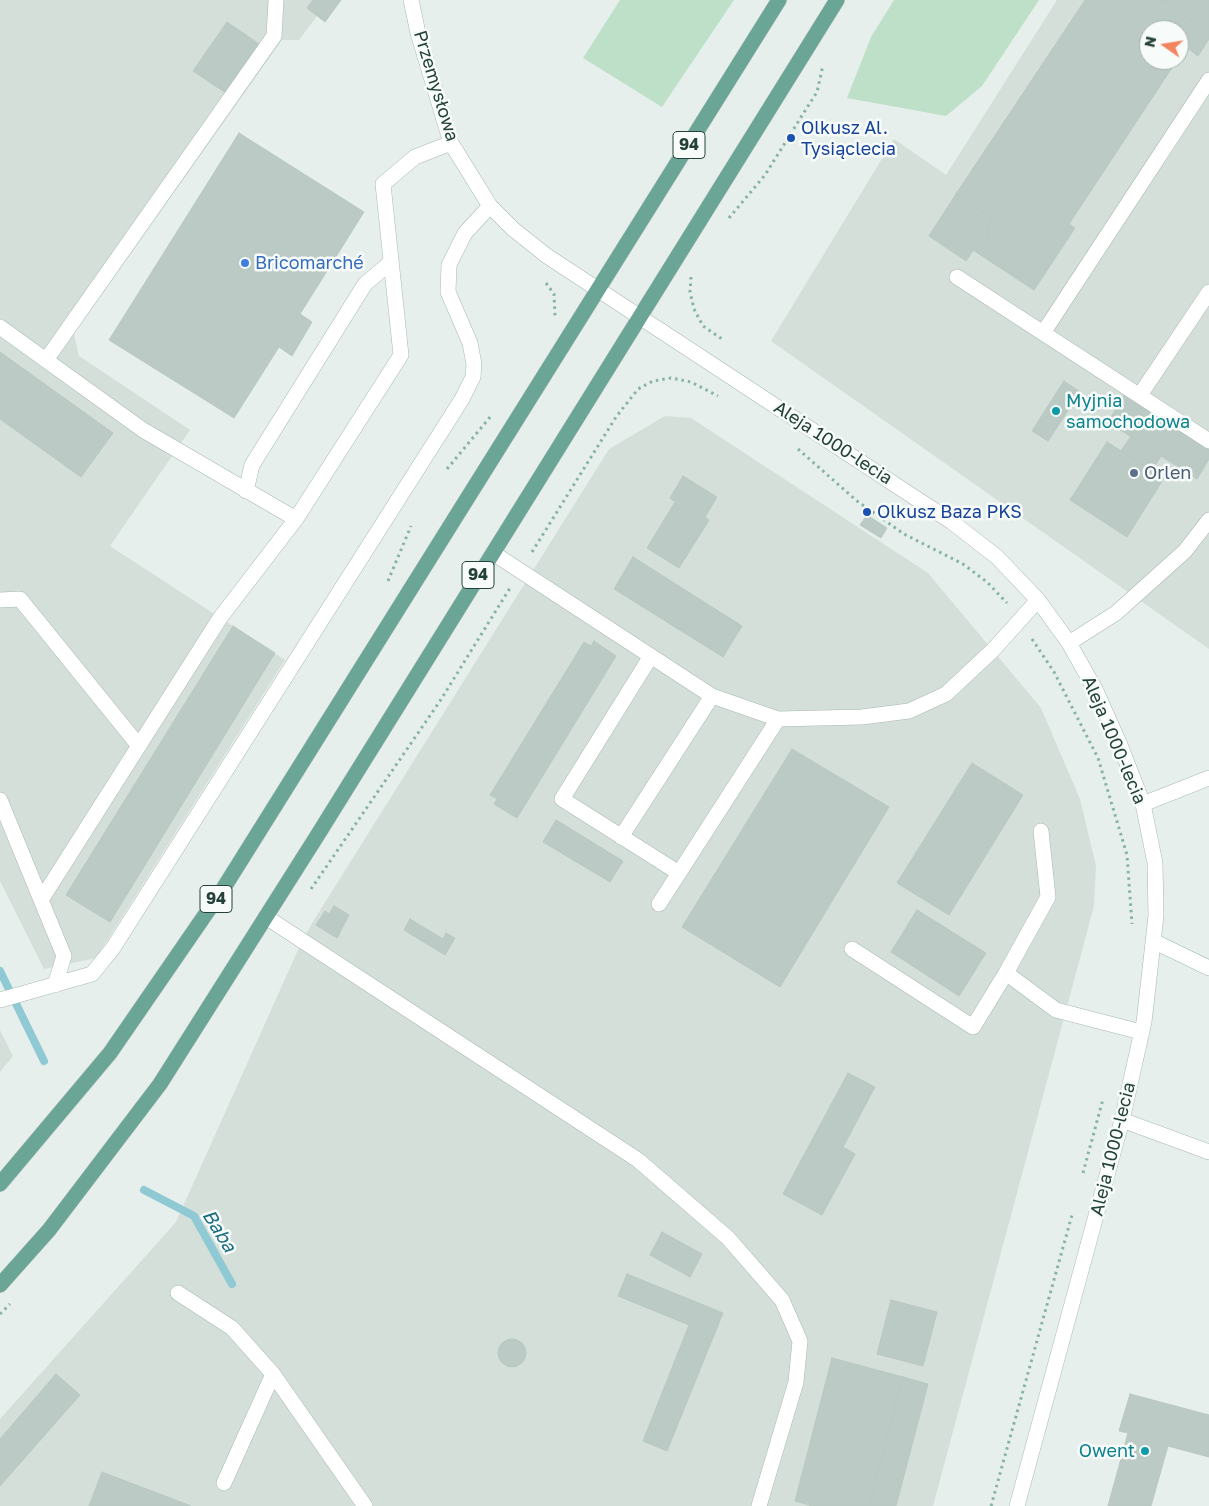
<!DOCTYPE html>
<html>
<head>
<meta charset="utf-8">
<style>
	body { margin:0 }
	#map { position:relative; width:1209px; height:1506px; overflow:hidden; background:#e6efeb; font-family:"Golos Text",sans-serif }
	canvas { display:block }
	.north { position:absolute; left:1139px; top:20px; width:50px; height:50px; box-sizing:border-box; background:#f7fbf9; border:1px solid #a3b1ad; border-radius:50%; rotate:283deg; font-size:14px; font-weight:700; line-height:20px; text-align:center; color:#24423a }
	.north::after { content:''; display:block; margin:auto; width:18px; height:22px; background:#f4845f; clip-path:polygon(50% 0,100% 100%,50% 72%,0 100%) }
</style>
</head>
<body>
<div id="map">
<canvas width="1209" height="1506"></canvas>
<div class="north">N</div>
</div>
<script>
const c = document.querySelector('canvas').getContext('2d');
c.lineJoin = 'round';
function paint(path, color) { c.fillStyle = color; c.fill(path, 'evenodd'); }
const poly = rows => new Path2D(rows.map(r => 'M' + r).join(''));
function trace(path, color, width, dash) { c.strokeStyle = color; c.lineWidth = width; c.lineCap = dash ? 'butt' : 'round'; c.setLineDash(dash || []); c.stroke(path); }
function label(font, color, halo, rows, align = 'center') {
  c.font = font + ' "Golos Text",sans-serif'; c.lineWidth = 5; c.setLineDash([]); c.textBaseline = 'middle'; c.strokeStyle = halo; c.fillStyle = color; for (const [text, x, y, turn = 0] of rows) {
    c.save(); c.translate(x, y); c.rotate((+turn || 0) * Math.PI / 180); c.textAlign = isNaN(turn) ? turn : align; if (halo) c.strokeText(text, 0, 0); c.fillText(text, 0, 0); c.restore();
  }
}
const built = poly([
	[0,0,329,0,299,40,282,40,74,334,79,356,190,430,110,546,285,660,96,958,44,969,0,881],
	[1057,0,1209,0,1209,649,771,341,894,139,946,175],
	[1149,30,1179,30,1179,60,1149,60],
	[665,416,691,418,928,573,1041,708,1080,799,1096,866,1094,906,933,1506,0,1506,0,1419,176,1222,302,941,314,920,609,449],
	[0,1030,13,1056,0,1072]
]);
const green = poly([
	[620,0,734,0,662,107,583,58],
	[894,0,1039,0,982,86,946,116,847,98,871,37]
]);
const stream = poly([
	[0,971,44,1061],
	[144,1190,194,1216,232,1284]
]);
const building = poly([
	[313,0,341,0,325,22,307,8,313,0],
	[1085,0,1161,0,1209,32,1209,39,1198,56,1186,47,1179,57,1179,30,1149,30,1149,60,1177,60,1069,224,1075,228,1034,290,973,250,981,238,985,241,990,233,986,230,993,219,956,194,1085,0],
	[1161,0,1209,0,1209,32,1161,0],
	[227,22,262,46,229,95,193,71,227,22],
	[239,133,364,212,300,314,312,322,292,356,279,347,234,418,109,340,239,133],
	[956,194,993,219,986,230,990,233,985,241,981,238,966,261,929,236,956,194],
	[0,352,113,433,81,477,0,419,0,352],
	[1064,381,1080,392,1048,441,1032,431,1064,381],
	[1125,394,1209,448,1209,459,1197,479,1108,422,1125,394],
	[1131,436,1161,456,1152,470,1121,451,1131,436],
	[1107,442,1164,478,1127,537,1070,500,1107,442],
	[683,476,717,497,705,517,709,520,679,568,647,548,675,502,670,498,683,476],
	[867,515,887,528,881,538,860,525,867,515],
	[633,557,742,626,723,657,614,589,633,557],
	[233,626,275,653,110,922,66,895,233,626],
	[594,641,616,656,517,818,494,804,497,799,490,795,584,642,591,646,594,641],
	[792,749,889,807,780,987,682,927,792,749],
	[972,763,1023,795,949,915,897,883,972,763],
	[556,820,623,861,610,882,543,842,556,820],
	[334,906,349,915,337,938,316,925,325,911,329,914,334,906],
	[917,910,986,953,959,996,891,952,917,910],
	[410,919,443,939,446,933,455,938,445,955,404,930,410,919],
	[848,1073,875,1087,843,1147,855,1154,822,1215,783,1194,848,1073],
	[662,1232,702,1254,690,1277,650,1255,662,1232],
	[627,1274,723,1313,667,1451,643,1441,689,1325,618,1296,627,1274],
	[891,1300,937,1312,923,1366,877,1354,891,1300],
	'498 1353a14 14 0 1 1 28 0a14 14 0 1 1-28 0Z',
	[832,1358,903,1377,869,1506,813,1506,795,1501,832,1358],
	[56,1374,80,1395,0,1486,0,1439,56,1374],
	[903,1377,928,1384,896,1506,869,1506,903,1377],
	[1130,1394,1209,1415,1209,1457,1168,1446,1151,1506,1108,1506,1128,1433,1119,1431,1130,1394],
	[102,1472,191,1506,89,1506,102,1472]
]);
const path = poly([
	[729,218,765,175,803,114,817,92,823,65],
	[691,277,690,292,694,309,703,326,722,339],
	[546,283,554,294,555,316],
	[798,449,857,501,904,534,963,564,987,582,1007,603],
	[447,469,491,416],
	[532,552,616,417,638,389,653,381,671,378,691,382,718,396],
	[388,581,411,526],
	[1032,639,1054,672,1098,758,1127,855,1132,924],
	[311,889,440,701,510,588],
	[1083,1173,1103,1099],
	[0,1314,10,1304],
	[991,1506,1072,1215]
]);
const minor = poly([
	[411,0,418,33,451,143,490,206,513,229,547,256,952,522,997,557,1038,600,1069,643,1096,691,1120,745,1143,804,1155,863,1156,916,1144,1022,1122,1120,1017,1506],
	[957,277,1209,441],
	[0,327,143,430,296,519,401,355,383,184,415,157,451,143],
	[1043,333,1209,80],
	[46,360,274,36,276,0],
	[1140,395,1209,292],
	[246,491,252,465,365,284,391,262],
	[493,553,712,696,778,719,862,717,909,711,946,694,993,650,1038,600],
	[0,600,20,599,139,746],
	[1069,643,1116,613,1185,551,1209,520],
	[651,656,562,799,679,873,778,719],
	[0,800,64,956,55,985],
	[1143,804,1209,778],
	[621,837,712,696],
	[41,900,220,618,296,519],
	[659,904,679,873],
	[266,917,638,1160,728,1238,782,1300,800,1341,796,1382,759,1506],
	[1153,941,1209,968],
	[852,949,973,1027,1006,973,1056,1010,1141,1032],
	[1006,973,1048,897,1041,831],
	[0,1000,92,974,113,948,462,399,473,377,474,364,470,343,448,292,449,265,465,233,490,206],
	[1122,1120,1209,1152],
	[178,1293,232,1328,273,1374,365,1506],
	[224,1483,273,1374]
]);
const major = poly([
	[0,1184,110,1053,223,889,779,0],
	[0,1285,49,1230,160,1084,317,836,837,0]
]);
const markers = [
	[791,138,5,"#1a4fb4"],
	[245,263,5,"#3f7fe0"],
	[1056,411,5,"#0f9aa8"],
	[1134,473,5,"#5c6f8a"],
	[867,512,5,"#1a4fb4"],
	[1145,1451,5,"#0f9aa8"]
];
const shields = [
	[689,145,32],
	[478,575,32],
	[216,899,32]
];
const shieldNames = [
	["94",689,145],
	["94",478,575],
	["94",216,899]
];
const streetNames = [
	["Przemysłowa",436,86,73],
	["Aleja 1000-lecia",833,443,33],
	["Aleja 1000-lecia",1114,740,67],
	["Aleja 1000-lecia",1113,1149,-76]
];
const transitNames = [
	["Olkusz Al.",801,128],
	["Tysiąclecia",801,149],
	["Olkusz Baza PKS",877,512]
];
const shopNames = [
	["Bricomarché",255,263]
];
const cultureNames = [
	["Myjnia",1066,401],
	["samochodowa",1066,422],
	["Owent",1135,1451,"right"]
];
const serviceNames = [
	["Orlen",1144,473]
];
const waterNames = [
	["Baba",219,1231,58]
];
paint(built, '#d4dfda');
paint(green, '#bfe0c8');
trace(stream, '#8ec9d4', 8);
paint(building, '#bbcac4');
trace(building, '#b8c9c2', 1);
trace(minor, '#a8b8b2', 16);
trace(major, '#c2cac8', 16);
trace(path, '#86b3a5', 3, [2.5, 4]);
trace(minor, '#fff', 15);
trace(major, '#6aa596', 15);
for (const [x, y, r, color] of markers) { const dot = new Path2D(); dot.arc(x, y, r, 0, 2 * Math.PI); c.fillStyle = color; c.fill(dot); trace(dot, '#f7fbf9', 2); }
for (const [x, y, w] of shields) { const box = new Path2D(); box.roundRect(x - w / 2, y - 13.5, w, 27, 4); c.fillStyle = '#f7fbf9'; c.fill(box); trace(box, '#24423a', 1); }
label('bold 16px', '#24423a', null, shieldNames);
label('18px', '#24423a', '#f7fbf9', streetNames);
label('18px', '#164399', '#f7fbf9', transitNames, 'left');
label('18px', '#366cbe', '#f7fbf9', shopNames, 'left');
label('18px', '#0d838f', '#f7fbf9', cultureNames, 'left');
label('18px', '#4e5e75', '#f7fbf9', serviceNames, 'left');
label('italic 19px', '#1c6f80', '#f7fbf9', waterNames);
</script>
</body>
</html>
